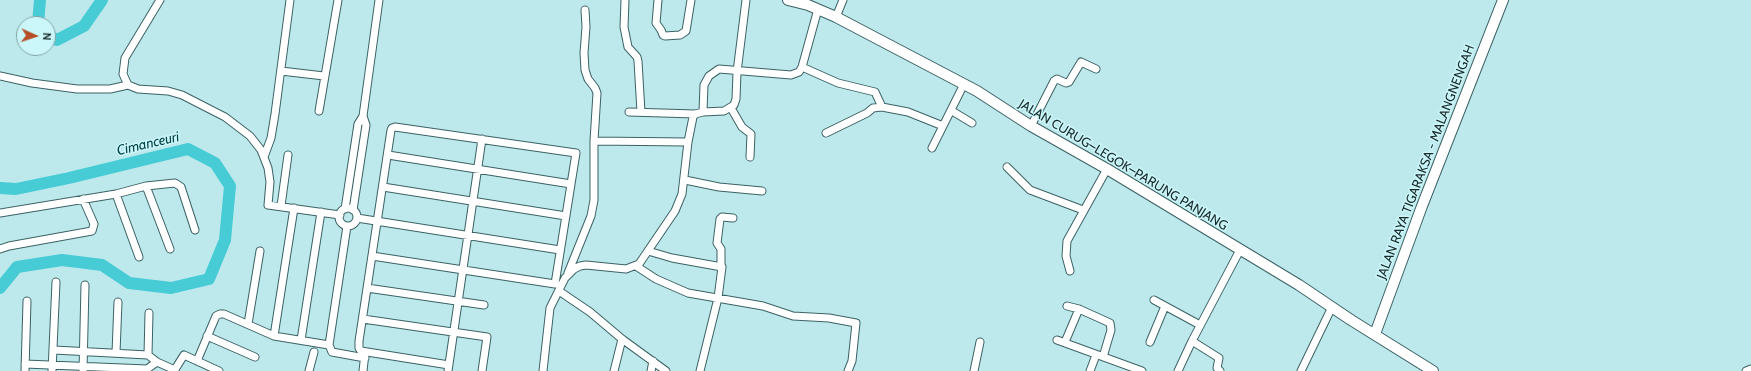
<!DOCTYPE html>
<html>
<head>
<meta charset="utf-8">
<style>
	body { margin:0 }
	#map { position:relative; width:1751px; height:371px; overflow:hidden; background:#bee9ec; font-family:Cabin,sans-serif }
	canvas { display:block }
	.north { position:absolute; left:16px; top:16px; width:40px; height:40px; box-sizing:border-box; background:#cbf7fa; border:1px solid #84a5a8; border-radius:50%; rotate:93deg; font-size:11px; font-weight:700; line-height:16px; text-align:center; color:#1a2b2c }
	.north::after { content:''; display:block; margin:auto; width:14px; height:18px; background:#b54e26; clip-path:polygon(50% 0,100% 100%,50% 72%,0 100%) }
</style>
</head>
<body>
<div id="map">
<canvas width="1751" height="371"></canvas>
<div class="north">N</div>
</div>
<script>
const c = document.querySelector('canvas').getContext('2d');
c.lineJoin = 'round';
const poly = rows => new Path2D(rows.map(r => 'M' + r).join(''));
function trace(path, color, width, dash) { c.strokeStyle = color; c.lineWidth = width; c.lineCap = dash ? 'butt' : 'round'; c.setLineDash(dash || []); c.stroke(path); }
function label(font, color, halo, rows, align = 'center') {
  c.font = font + ' Cabin,sans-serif'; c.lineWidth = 3; c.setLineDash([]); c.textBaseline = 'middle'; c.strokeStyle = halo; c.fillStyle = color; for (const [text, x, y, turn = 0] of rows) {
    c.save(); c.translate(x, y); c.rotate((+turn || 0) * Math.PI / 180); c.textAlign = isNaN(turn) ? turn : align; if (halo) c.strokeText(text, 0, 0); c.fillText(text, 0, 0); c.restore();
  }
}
const river = poly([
	[38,24,40,0],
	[48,35,57,40,84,26,102,0],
	[0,188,16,189,69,178,188,149,215,163,230,186,225,240,209,279,171,288,129,283,102,265,62,260,17,267,0,288]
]);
const minor = poly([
	[160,0,125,58,123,74,128,85,138,89,168,91,182,95,225,117,250,136,261,150,268,168,270,182,268,205,340,215],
	[625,0,624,27,628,47,637,57,638,61,641,112],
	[658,0,656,23,661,30,663,35,665,36,680,35,686,31,691,0],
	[836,17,843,0],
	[802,67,838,83,875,92,882,107],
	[281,71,324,76],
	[0,76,32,83,77,89,110,89,128,85],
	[731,108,742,127,751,134,750,157],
	[319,111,338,0],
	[952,111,972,123],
	[629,112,695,114],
	[703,112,704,85,709,76,719,69,791,75,799,72,802,67,818,9],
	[1031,126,1054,81,1057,79,1066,83,1069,82,1081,62,1096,69],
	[826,133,867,113,873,108,882,107,908,112,943,126],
	[594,141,688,142],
	[932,148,964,84],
	[388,155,571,184],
	[264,157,271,138,275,114,290,0],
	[1007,167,1030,190,1083,210],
	[685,180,719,187,762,191],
	[146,186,170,249],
	[383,187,566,216],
	[116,194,139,257],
	[281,206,288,155],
	'339 217a9 9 0 1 1 18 0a9 9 0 1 1-18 0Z',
	[345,209,358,124,363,116],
	[353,210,366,125,363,116,379,0],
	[0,213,116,194,146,186,175,183,181,187,195,230],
	[357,218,560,250],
	[0,249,9,246,92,231,94,224,83,199],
	[648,251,672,258,722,267,718,298,700,371],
	[372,256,555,284,576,153,395,127,392,128,391,130,359,341,359,348,361,351,449,365],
	[636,266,656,279,688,293,763,306,793,316,829,318,856,323,852,361,848,371],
	[721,266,721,249,717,243,720,219,722,217,733,218],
	[1070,271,1066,256,1067,241,1107,169],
	[568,273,591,216,594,200,594,141,597,93,595,88,588,79,585,70,584,53,586,27,585,10],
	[367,288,484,305],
	[559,291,590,312,622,339,666,371],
	[1154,300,1200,325],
	[1067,306,1079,309,1110,323,1111,330,1103,357],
	[363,319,487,337,482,371],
	[248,324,260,251],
	[207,336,255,357],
	[274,336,294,208],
	[301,340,321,212],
	[1057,340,1142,371],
	[1192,341,1219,358,1217,368,1220,371],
	[1065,342,1079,309],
	[1150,342,1165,306],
	[329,345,347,226],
	[54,350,148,355,157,362,175,370],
	[116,353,118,302],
	[148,355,149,313],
	[197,361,216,316,220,314,224,314,274,336,329,345,332,352,365,358],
	[25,364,147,369,157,362],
	[25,371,27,301],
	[52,371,56,282],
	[83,371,85,285],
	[174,371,184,355,219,371],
	[309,371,314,352],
	[363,371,365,353],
	[448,371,482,139],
	[543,371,550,308,565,278,574,269,580,266,586,265,626,269,639,264,675,211,682,194,688,142,693,117,695,114,703,112,724,111,734,105,736,99,737,72,746,0],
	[614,371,622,339],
	[651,371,653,361],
	[974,371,980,342],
	[1090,371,1096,355],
	[1178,371,1192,341,1240,250],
	[1301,371,1332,307],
	[1746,371,1751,369]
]);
const primary = poly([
	[788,0,808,5,836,17,977,91,1031,126,1107,169,1299,285,1351,320,1433,371],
	[1375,334,1422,206,1503,0]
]);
const streetNames = [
	["JALAN RAYA TIGARAKSA - MALANGNENGAH",1426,162,-69],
	["JALAN CURUG–LEGOK–PARUNG PANJANG",1123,165,31]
];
const waterNames = [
	["Cimanceuri",148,144,-13]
];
trace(river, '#47ccd6', 12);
trace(minor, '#3b6265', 9);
trace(primary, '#3b6265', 12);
trace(minor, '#fff', 7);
trace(primary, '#fff', 10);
label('13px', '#1a2b2c', '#cbf7fa', streetNames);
label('italic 14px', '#044347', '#cbf7fa', waterNames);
</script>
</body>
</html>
